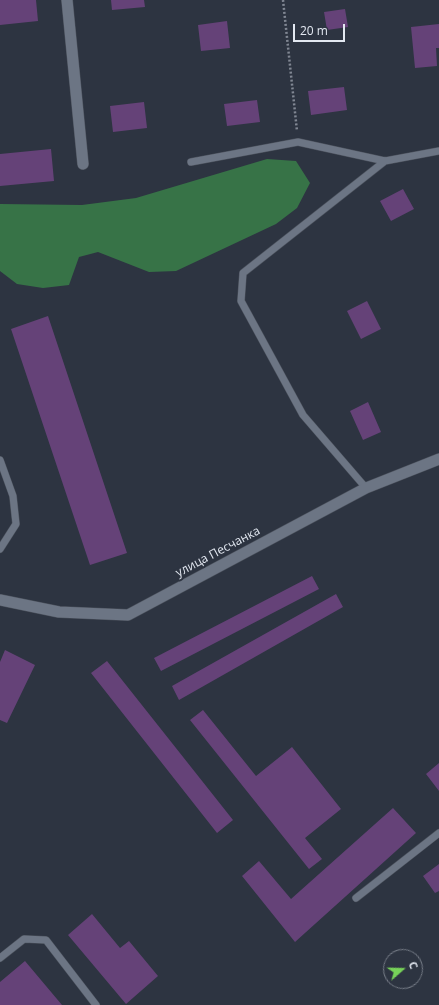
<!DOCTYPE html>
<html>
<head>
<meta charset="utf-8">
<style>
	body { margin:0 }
	#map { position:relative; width:439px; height:1005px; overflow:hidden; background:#2d3441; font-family:"Open Sans",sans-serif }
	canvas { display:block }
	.north { position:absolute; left:383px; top:949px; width:40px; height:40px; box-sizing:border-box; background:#2d3441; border:1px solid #767c87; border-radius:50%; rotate:70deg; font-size:11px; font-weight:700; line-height:16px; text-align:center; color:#e3e8f1 }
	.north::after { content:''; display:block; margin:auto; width:14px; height:18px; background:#77d259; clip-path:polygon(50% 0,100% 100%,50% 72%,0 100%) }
	.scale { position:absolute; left:293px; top:24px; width:52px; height:18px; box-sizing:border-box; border:2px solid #e3e8f1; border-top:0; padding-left:5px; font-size:12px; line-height:14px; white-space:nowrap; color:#e3e8f1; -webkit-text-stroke:3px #2d3441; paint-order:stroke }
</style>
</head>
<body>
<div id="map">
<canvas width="439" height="1005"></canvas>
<div class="north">С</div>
<div class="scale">20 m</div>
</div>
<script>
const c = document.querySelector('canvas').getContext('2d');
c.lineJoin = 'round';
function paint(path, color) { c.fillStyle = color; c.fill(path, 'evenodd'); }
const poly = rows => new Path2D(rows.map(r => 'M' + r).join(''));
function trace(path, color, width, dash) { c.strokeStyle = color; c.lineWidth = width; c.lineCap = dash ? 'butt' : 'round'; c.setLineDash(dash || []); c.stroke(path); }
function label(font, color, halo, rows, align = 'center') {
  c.font = font + ' "Open Sans",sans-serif'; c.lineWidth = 4; c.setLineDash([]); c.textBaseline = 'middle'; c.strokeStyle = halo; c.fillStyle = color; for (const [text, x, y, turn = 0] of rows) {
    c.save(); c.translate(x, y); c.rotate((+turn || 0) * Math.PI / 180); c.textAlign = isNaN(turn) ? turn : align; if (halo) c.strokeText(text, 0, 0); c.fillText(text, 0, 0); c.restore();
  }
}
const forest = poly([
	[267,159,296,161,310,183,297,208,276,224,176,271,149,272,98,252,79,257,69,285,43,288,17,284,0,271,0,204,82,205,136,198]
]);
const building = poly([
	[0,0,36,0,38,21,0,25],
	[111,0,144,0,145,7,112,10],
	[345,9,348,27,327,30,324,12],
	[227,21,230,48,201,51,198,25],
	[439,24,439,48,436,48,437,66,415,68,411,27],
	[344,87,347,110,311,115,308,91],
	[257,100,260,122,227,126,224,104],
	[144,102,147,128,113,132,110,106],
	[51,149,54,181,0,186,0,154],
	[403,189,414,209,391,221,380,201],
	[367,301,381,329,361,339,347,311],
	[48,316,127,553,90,565,11,329],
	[368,402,381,432,363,440,350,411],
	[312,576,319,589,161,671,154,658],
	[336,594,343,607,179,700,172,686],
	[5,650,35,665,7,723,0,720,0,662],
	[107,661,233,820,217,833,91,673],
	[203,710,256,776,292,747,341,809,305,838,322,859,309,869,190,720],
	[439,763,439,791,426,774],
	[393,808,416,833,295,942,242,876,259,861,291,899],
	[439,864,439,891,435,893,423,876],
	[92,914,120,948,129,941,158,976,126,1004,68,935],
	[25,961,62,1005,0,1005,0,982]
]);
const path = poly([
	[283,0,297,131]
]);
const service = poly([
	[191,162,298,142,385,161,439,151],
	[0,460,13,496,16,524,0,549],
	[366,488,303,415,241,301,243,273,385,161],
	[356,898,439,833],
	[0,958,24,939,46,940,96,1005]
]);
const minor = poly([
	[67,0,83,164],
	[0,600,59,612,128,615,366,488,439,459]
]);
const streetNames = [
	["улица Песчанка",218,552,-28]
];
paint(forest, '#377347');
paint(building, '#654278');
trace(service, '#4b515c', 8);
trace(minor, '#4b515c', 12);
trace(path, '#818793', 2.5, [2, 2]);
trace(service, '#6c7584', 7);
trace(minor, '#6c7584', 11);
label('12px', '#e3e8f1', '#2d3441', streetNames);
</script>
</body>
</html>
